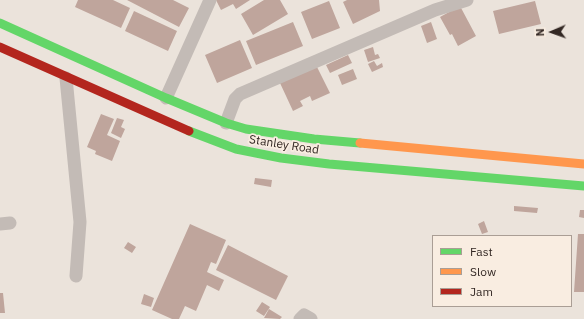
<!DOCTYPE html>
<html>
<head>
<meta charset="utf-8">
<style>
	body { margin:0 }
	#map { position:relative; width:584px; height:319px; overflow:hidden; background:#ebe3db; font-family:"IBM Plex Sans",sans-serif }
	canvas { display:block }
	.legend { position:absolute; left:432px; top:235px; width:140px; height:72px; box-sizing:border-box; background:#f9ede1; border:1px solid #aa9e95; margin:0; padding:5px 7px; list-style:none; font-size:12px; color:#332824 }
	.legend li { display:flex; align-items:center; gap:8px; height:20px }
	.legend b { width:20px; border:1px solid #aa9e95 }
	.north { position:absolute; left:532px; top:12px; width:40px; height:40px; -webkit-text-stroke:3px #f9ede1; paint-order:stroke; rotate:268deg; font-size:11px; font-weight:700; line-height:16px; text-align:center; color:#332824 }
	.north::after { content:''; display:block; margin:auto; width:14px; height:18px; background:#332824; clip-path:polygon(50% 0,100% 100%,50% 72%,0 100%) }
</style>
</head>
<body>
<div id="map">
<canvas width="584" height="319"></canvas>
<ul class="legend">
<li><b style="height:5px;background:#63d668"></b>Fast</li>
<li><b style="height:5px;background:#ff974d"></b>Slow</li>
<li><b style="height:5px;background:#b3261e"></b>Jam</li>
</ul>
<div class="north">N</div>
</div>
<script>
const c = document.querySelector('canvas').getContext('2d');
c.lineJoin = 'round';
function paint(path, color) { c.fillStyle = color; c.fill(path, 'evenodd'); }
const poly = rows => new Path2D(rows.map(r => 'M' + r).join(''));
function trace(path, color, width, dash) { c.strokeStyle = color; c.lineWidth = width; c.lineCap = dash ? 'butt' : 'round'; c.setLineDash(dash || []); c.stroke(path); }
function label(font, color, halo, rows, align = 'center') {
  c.font = font + ' "IBM Plex Sans",sans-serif'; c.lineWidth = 3.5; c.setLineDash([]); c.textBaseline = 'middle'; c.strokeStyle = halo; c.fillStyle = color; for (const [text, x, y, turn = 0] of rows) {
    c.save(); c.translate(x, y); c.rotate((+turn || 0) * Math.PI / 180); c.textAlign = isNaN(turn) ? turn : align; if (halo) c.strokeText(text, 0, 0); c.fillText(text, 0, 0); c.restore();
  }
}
const building = poly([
	[78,0,113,0,130,8,121,28,75,7],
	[127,0,173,0,189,8,179,27],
	[216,0,250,0,236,9,233,4,221,10],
	[264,0,280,0,288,14,253,35,241,14],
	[347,0,379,0,380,11,353,24,343,2],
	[329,1,340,28,312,39,301,12],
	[535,1,541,24,499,34,493,11],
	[460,6,476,36,458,46,452,34,450,35,440,17],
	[134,11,177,31,168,51,125,31],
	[293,22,303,46,256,65,246,41],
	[431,22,437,39,427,43,421,26],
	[240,40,252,68,217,83,205,55],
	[373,47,375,55,378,54,380,58,368,62,364,50],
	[348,55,352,63,330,73,326,65],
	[374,61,377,66,382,63,383,67,372,72,368,64],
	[316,65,330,93,312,101,310,96,300,101,303,106,293,111,280,83],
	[353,69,357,79,342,85,338,75],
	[101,114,114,119,107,135,120,141,112,161,95,154,96,151,87,147],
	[117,118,124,120,121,127,125,129,121,138,111,133],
	[255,178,272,180,271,187,254,184],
	[514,206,538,208,537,213,514,211],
	[580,210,584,210,584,218,579,217],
	[484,221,488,232,482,234,478,224],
	[190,224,226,240,216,264,211,262,207,272,224,280,219,291,207,285,196,311,185,306,179,319,172,319,152,310],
	[578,234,584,234,584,292,574,292],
	[128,242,136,247,132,253,124,248],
	[228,245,288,276,276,300,216,270],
	[0,293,3,293,5,313,0,313],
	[144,294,154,298,151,307,141,304],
	[262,302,270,307,264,316,256,311],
	[269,309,282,317,280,319,264,318]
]);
const street = poly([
	[66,78,80,222,76,276],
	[166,98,210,0],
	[226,123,235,99,240,94,435,10,467,0],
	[0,224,10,223],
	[300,319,304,315,311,319]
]);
const fast = poly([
	[0,23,166,98,226,123,246,129,314,139,360,143],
	[189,131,236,149,281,158,329,164,584,186]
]);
const slow = poly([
	[360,143,584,164]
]);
const jam = poly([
	[0,47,189,131]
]);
const streetNames = [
	["Stanley Road",284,145,9]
];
paint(building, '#bfa59c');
trace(street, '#c3bbb6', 13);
trace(fast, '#63d668', 9);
trace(slow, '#ff974d', 9);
trace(jam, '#b3261e', 9);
label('12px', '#332824', '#f9ede1', streetNames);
</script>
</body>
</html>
